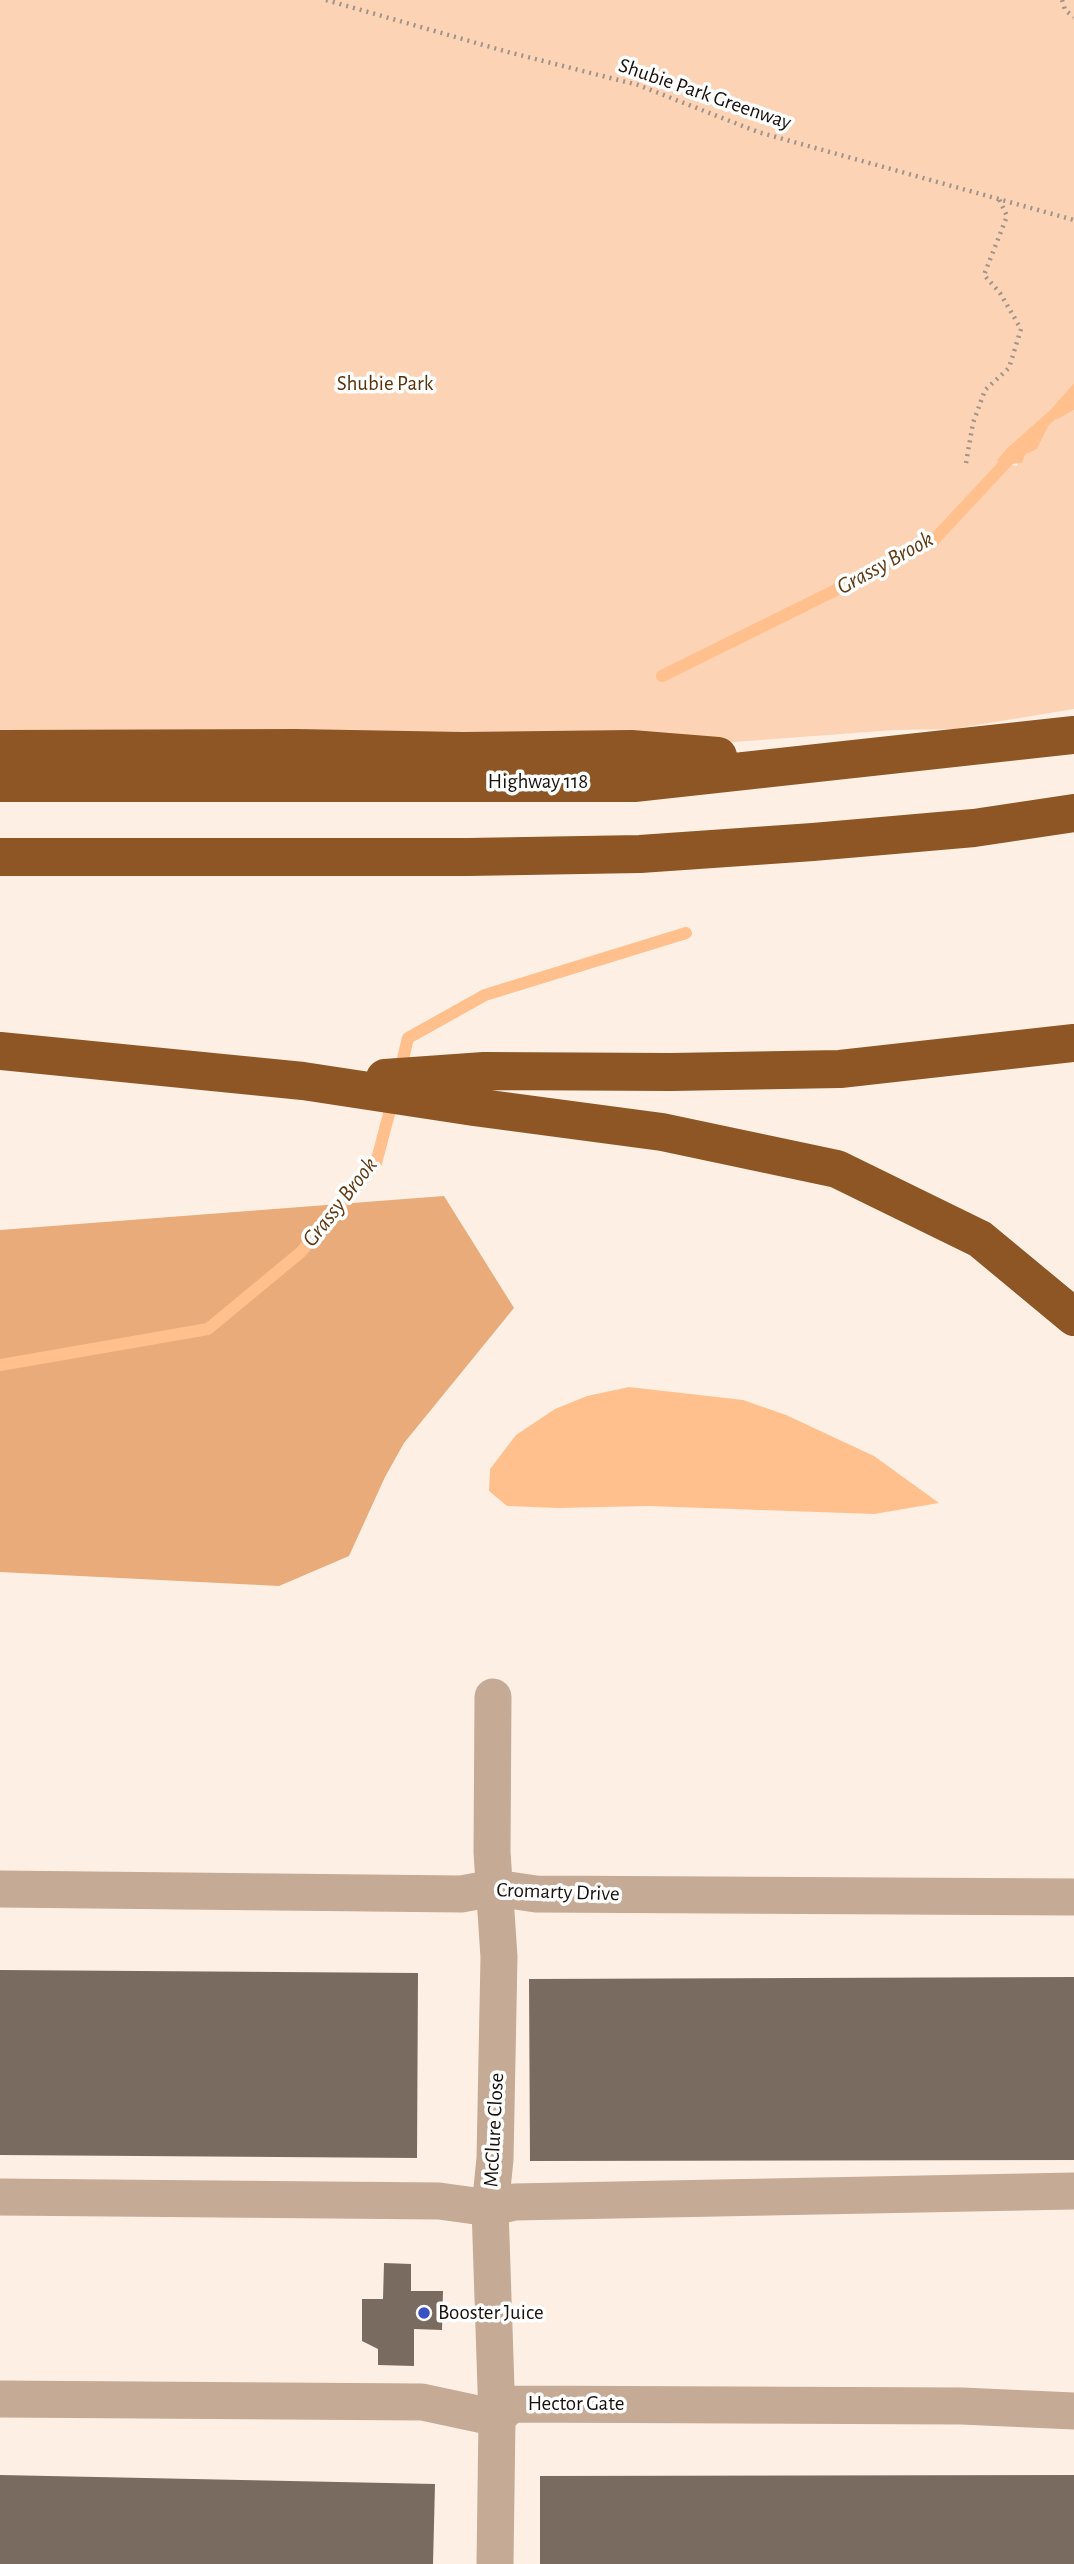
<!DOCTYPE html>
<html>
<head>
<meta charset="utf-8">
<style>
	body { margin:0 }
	canvas { display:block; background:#fdefe4 }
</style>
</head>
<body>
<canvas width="1074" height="2564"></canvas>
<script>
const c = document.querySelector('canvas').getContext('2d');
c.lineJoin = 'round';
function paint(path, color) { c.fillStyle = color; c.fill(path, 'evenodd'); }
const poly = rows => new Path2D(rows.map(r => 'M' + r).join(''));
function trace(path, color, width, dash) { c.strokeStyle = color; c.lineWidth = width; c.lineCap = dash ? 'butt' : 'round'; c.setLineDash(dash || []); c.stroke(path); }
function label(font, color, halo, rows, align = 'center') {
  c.font = font + ' "Alegreya Sans",sans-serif'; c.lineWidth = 7; c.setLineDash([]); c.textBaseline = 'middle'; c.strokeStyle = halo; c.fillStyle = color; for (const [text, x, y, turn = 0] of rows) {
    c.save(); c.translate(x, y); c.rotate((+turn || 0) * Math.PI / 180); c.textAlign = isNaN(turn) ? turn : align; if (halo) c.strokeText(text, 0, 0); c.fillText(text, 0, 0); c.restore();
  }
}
const green = poly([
	[0,0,1074,0,1074,383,1050,410,1007,448,997,460,1016,466,1025,455,1037,449,1049,425,1065,411,1074,399,1074,709,953,729,894,730,468,762,0,766]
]);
const forest = poly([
	[444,1196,514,1308,404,1443,385,1477,349,1556,279,1586,0,1572,0,1230]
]);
const water = poly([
	[1074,383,1074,399,1065,411,1049,425,1037,449,1025,455,1022,463,999,465,997,460,1007,448,1050,410],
	[629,1387,743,1400,786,1415,874,1456,939,1503,874,1514,648,1506,558,1508,507,1506,489,1491,490,1469,516,1435,555,1409,587,1396]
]);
const stream = poly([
	[1056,413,1074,403],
	[662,676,931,543,1015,453],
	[400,1071,408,1038,485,995,686,933],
	[0,1365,208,1329,301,1252,376,1163,393,1099]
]);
const building = poly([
	[0,1970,418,1973,417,2158,0,2155],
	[1074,1977,1074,2160,530,2161,529,1979],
	[384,2263,411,2264,411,2291,443,2291,442,2330,414,2329,414,2366,378,2365,378,2349,362,2341,362,2299,383,2299],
	[0,2475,435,2484,433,2564,0,2564],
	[1074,2475,1074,2564,540,2564,540,2476]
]);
const path = poly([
	[326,0,508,52,638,85,758,132,1074,220],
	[1062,0,1065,10,1074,17],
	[966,463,973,423,985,390,1009,368,1021,329,1000,293,984,275,1007,216,999,199]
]);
const street = poly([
	[493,1697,492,1852,499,1957,495,2159,490,2208,497,2418,495,2564],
	[0,1889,461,1894,495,1888,536,1894,1074,1897],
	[0,2197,439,2201,490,2208,514,2202,1074,2191],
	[0,2399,422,2402,497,2418,511,2404,962,2406,1074,2411]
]);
const highway = poly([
	[0,749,296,748,463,751,631,749,718,756],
	[0,783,634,783,1074,735],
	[0,857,468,857,640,854,813,842,974,828,1074,813],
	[0,1051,303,1081,474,1107,662,1132,837,1169,980,1239,1074,1317],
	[385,1078,484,1071,671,1072,840,1069,1074,1043]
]);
const markers = [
	[424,2313,7,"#3a52c4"]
];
const streetNames = [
	["Shubie Park Greenway",705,94,19],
	["Highway 118",538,782],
	["Cromarty Drive",558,1892,2],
	["McClure Close",494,2130,-87],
	["Hector Gate",576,2404]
];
const parkNames = [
	["Shubie Park",385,384]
];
const poiNames = [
	["Booster Juice",438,2313]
];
const waterNames = [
	["Grassy Brook",885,563,-29],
	["Grassy Brook",340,1202,-52]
];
paint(green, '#fcd4b5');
paint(forest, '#e9ab7a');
paint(water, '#ffc08e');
trace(stream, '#ffc08e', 12);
paint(building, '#7a6b60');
trace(path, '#9f948b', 4.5, [2, 5]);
trace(street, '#c5aa95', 37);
trace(highway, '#8d5624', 38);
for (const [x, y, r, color] of markers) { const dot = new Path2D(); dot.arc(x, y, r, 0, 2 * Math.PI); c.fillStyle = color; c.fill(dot); trace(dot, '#fff', 2.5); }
label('21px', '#18120d', '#fff', streetNames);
label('21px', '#5a320b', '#fff', parkNames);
label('21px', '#18120d', '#fff', poiNames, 'left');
label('italic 23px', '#613913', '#fff', waterNames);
</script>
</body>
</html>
